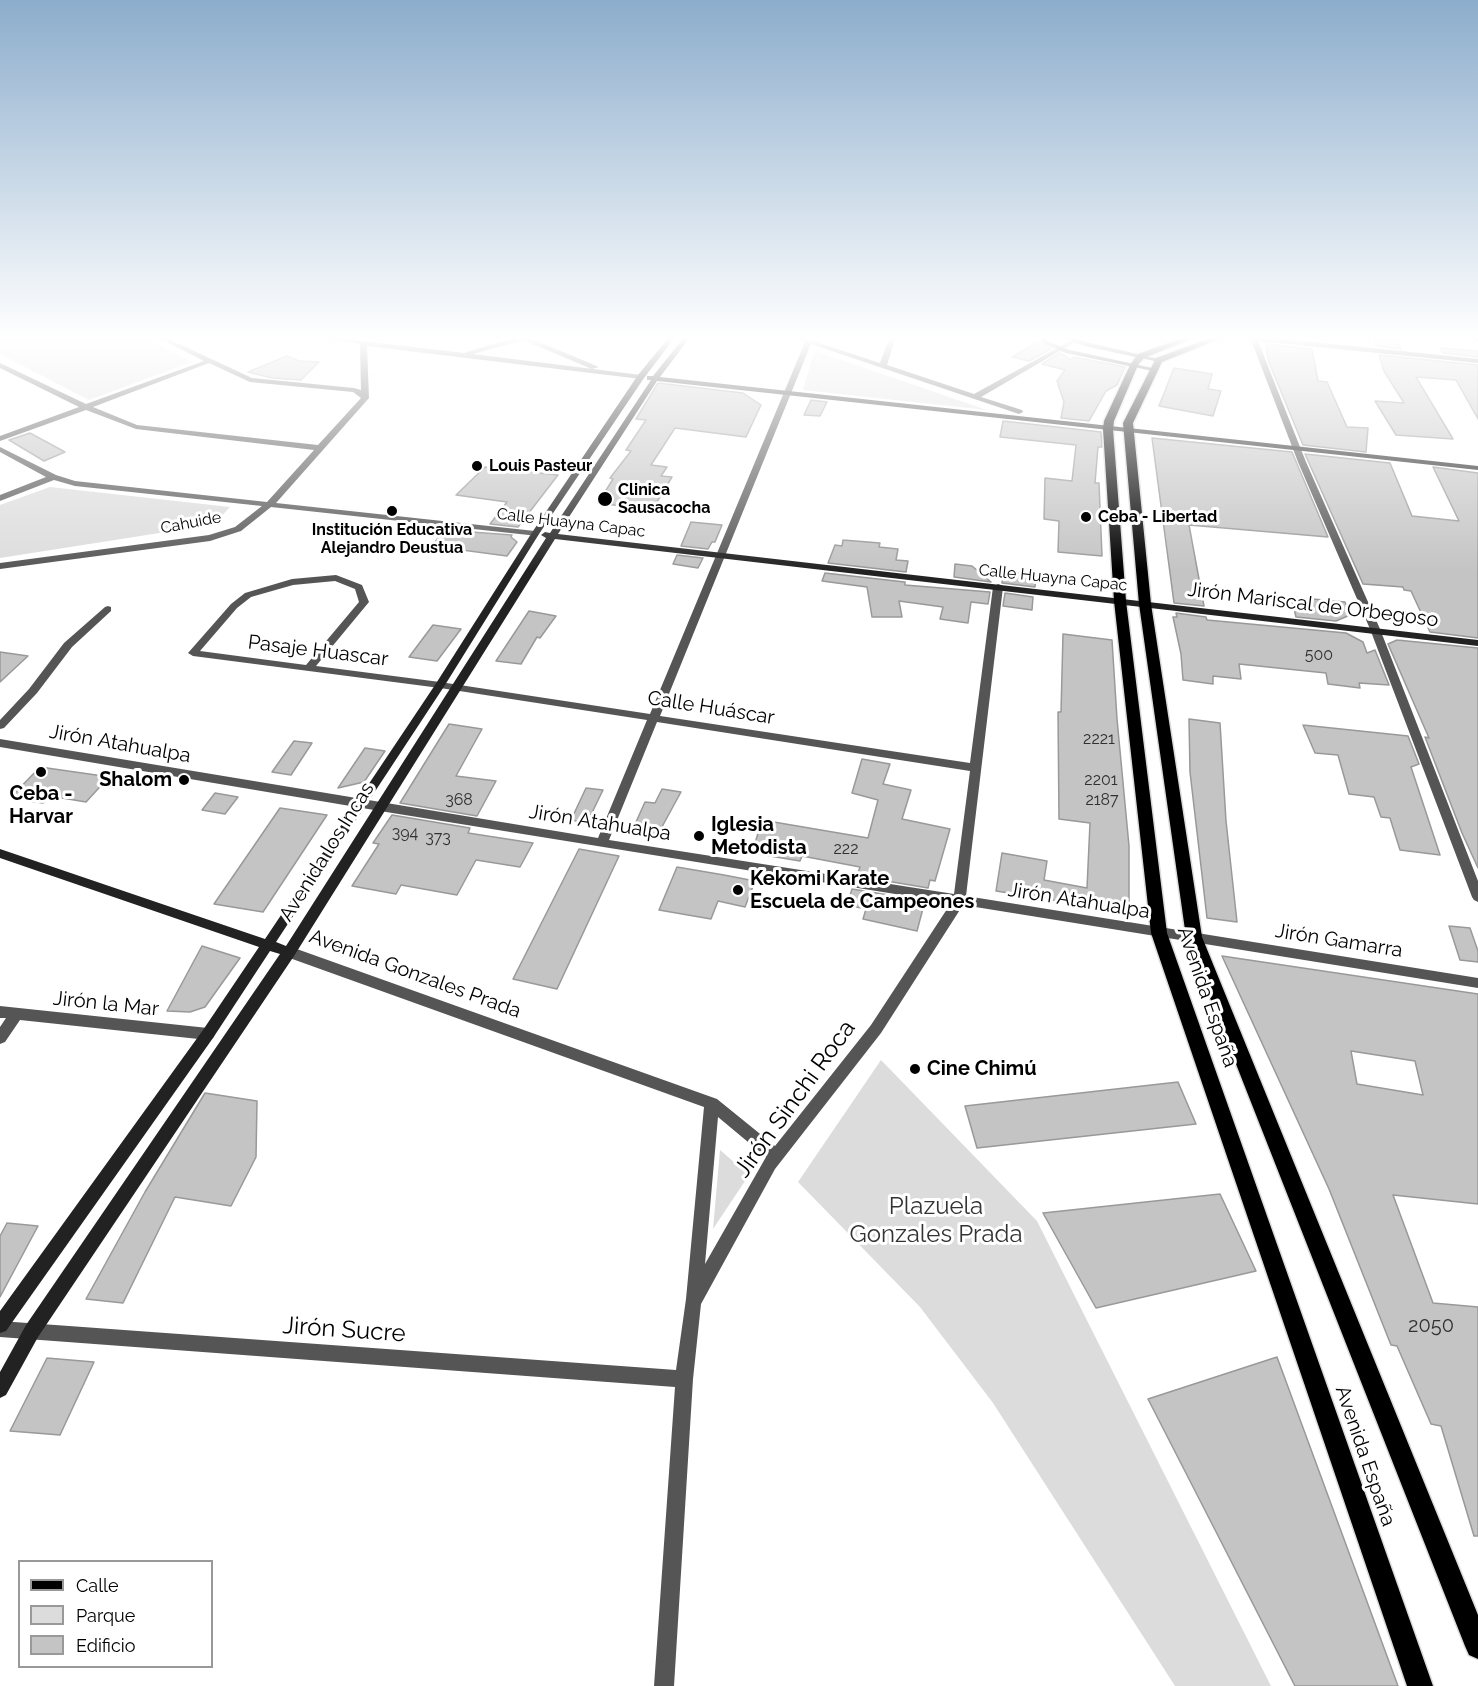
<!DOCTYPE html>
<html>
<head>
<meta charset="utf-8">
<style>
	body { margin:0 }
	#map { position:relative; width:1478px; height:1686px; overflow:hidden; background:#fff; font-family:Raleway,sans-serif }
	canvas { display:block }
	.legend { position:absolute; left:18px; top:1560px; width:195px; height:108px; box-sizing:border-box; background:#fff; border:2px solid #999; margin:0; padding:8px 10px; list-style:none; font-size:18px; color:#000 }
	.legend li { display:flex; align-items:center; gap:12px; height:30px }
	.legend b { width:30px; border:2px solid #999 }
</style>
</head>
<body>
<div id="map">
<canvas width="1478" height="1686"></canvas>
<ul class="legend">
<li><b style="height:8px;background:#000"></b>Calle</li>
<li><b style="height:16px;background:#dcdcdc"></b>Parque</li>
<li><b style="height:16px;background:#c4c4c4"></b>Edificio</li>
</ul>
</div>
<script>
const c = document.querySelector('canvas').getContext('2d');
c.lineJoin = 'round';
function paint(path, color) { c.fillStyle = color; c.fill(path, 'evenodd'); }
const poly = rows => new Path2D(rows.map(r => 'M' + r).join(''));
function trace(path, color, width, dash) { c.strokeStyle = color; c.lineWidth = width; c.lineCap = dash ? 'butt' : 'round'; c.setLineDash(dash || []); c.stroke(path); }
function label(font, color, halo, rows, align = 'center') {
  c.font = font + ' Raleway,sans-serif'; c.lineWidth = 6; c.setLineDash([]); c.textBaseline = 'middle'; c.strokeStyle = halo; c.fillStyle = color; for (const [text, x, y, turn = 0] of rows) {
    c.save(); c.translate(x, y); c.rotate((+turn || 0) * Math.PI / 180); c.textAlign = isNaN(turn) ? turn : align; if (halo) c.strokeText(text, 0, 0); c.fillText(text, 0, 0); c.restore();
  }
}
const green = poly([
	[0,336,141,336,192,362,89,400,0,354],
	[814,351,815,351,987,410,803,390],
	[50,487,230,507,217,521,204,526,0,558,0,505],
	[881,1060,1037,1221,1271,1686,1175,1686,993,1403,920,1307,798,1182],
	[720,1150,749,1175,713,1229]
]);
const building = poly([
	[1373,336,1396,336,1401,349,1377,346,1373,336],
	[1039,341,1051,349,1029,361,1012,357,1039,341],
	[1266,344,1312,349,1318,381,1327,382,1347,427,1368,428,1366,452,1303,445,1268,360,1266,344],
	[1440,348,1478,351,1478,357,1443,353,1440,348],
	[1060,353,1071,360,1074,357,1125,367,1117,385,1106,391,1089,421,1061,418,1064,402,1057,381,1065,370,1042,364,1060,353],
	[1379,355,1478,365,1478,419,1456,380,1416,377,1453,439,1396,435,1375,401,1404,403,1384,371,1379,355],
	[287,356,299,361,319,362,301,380,272,378,248,372,287,356],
	[1174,368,1212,374,1208,389,1221,391,1213,416,1159,406,1174,368],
	[658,383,743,393,761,405,746,437,675,428,651,465,667,467,661,476,672,477,652,510,598,503,613,479,610,478,631,451,626,450,646,420,636,419,658,383],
	[811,400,827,402,820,416,804,415,811,400],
	[1003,421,1101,432,1102,447,1098,447,1095,483,1099,483,1102,556,1058,552,1059,521,1044,519,1045,478,1072,481,1076,445,1000,437,1003,421],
	[30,433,65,452,44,461,9,440,30,433],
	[1152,438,1292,452,1328,537,1189,525,1204,606,1174,603,1152,438],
	[1305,454,1390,463,1412,516,1459,521,1433,467,1478,473,1478,638,1430,632,1411,591,1404,590,1403,587,1363,584,1305,454],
	[485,467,558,475,518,527,490,524,507,502,456,495,485,467],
	[691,522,722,525,715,542,712,542,708,549,681,546,691,522],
	[444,530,512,535,511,537,517,542,507,556,432,546,444,530],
	[843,540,880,543,879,547,898,549,896,560,908,561,906,572,828,563,835,545,842,546,843,540],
	[677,555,703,558,698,568,673,564,677,555],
	[955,564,972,566,991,582,954,577,955,564],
	[1003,571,1036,575,1035,587,1002,583,1003,571],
	[825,573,905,582,905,585,929,587,990,592,988,604,971,602,968,623,940,619,943,607,899,601,902,617,872,617,867,587,822,581,825,573],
	[1005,593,1033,597,1032,610,1003,606,1005,593],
	[1291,597,1345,602,1350,615,1336,621,1296,617,1291,597],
	[529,611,556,616,540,638,537,637,521,664,496,661,529,611],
	[1176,613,1206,617,1207,620,1346,633,1363,642,1367,653,1375,650,1389,685,1359,683,1360,688,1328,684,1326,673,1239,664,1241,679,1213,676,1213,684,1183,680,1181,654,1173,617,1177,617,1176,613],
	[433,625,461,629,437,661,409,657,433,625],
	[1063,634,1112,640,1117,719,1129,846,1129,912,996,891,1002,853,1047,861,1044,880,1087,888,1090,823,1059,819,1058,712,1061,712,1063,634],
	[1397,640,1478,648,1478,868,1462,833,1425,737,1429,738,1388,644,1397,640],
	[0,652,28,656,0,682,0,652],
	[1189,719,1220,723,1226,821,1237,922,1207,918,1190,772,1189,719],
	[449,724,482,729,456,776,496,781,477,816,400,803,449,724],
	[1303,725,1408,736,1419,764,1411,767,1440,855,1400,850,1390,818,1381,817,1374,797,1349,794,1338,755,1315,753,1303,725],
	[294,741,312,743,291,775,272,772,294,741],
	[365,748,385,751,364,782,338,788,365,748],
	[862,759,890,764,883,784,911,790,902,819,950,829,935,881,930,880,928,888,857,876,860,867,802,856,800,861,752,853,762,820,868,838,878,800,852,793,862,759],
	[40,767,103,776,109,777,86,802,50,796,43,803,10,798,40,767],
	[586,788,603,790,587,823,571,820,586,788],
	[662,789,681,792,657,836,631,833,645,802,655,803,662,789],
	[215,793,238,797,225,814,202,810,215,793],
	[280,808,327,815,263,912,214,904,280,808],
	[392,815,470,828,468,833,533,843,520,867,476,860,457,895,401,885,396,894,352,886,379,844,373,843,392,815],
	[579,849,619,856,557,989,513,979,579,849],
	[677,867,724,875,755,881,745,907,718,901,711,919,659,910,677,867],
	[852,889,925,901,917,931,863,919,866,909,847,905,852,889],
	[1449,926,1470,928,1478,951,1478,962,1460,960,1449,926],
	[202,946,240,958,205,1007,190,1012,167,1011,202,946],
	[1222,956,1478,994,1478,1204,1393,1195,1433,1303,1478,1307,1478,1536,1474,1536,1441,1426,1431,1424,1397,1346,1391,1345,1329,1189,1222,956],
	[1351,1051,1415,1061,1423,1095,1357,1084,1351,1051],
	[1178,1082,1196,1124,977,1148,965,1106,1178,1082],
	[205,1093,257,1101,256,1157,231,1206,175,1197,123,1303,86,1299,145,1192,205,1093],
	[1220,1194,1256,1271,1096,1308,1043,1213,1220,1194],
	[7,1223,38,1226,0,1297,0,1236,7,1223],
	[1277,1357,1398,1686,1295,1686,1148,1399,1277,1357],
	[47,1358,94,1362,60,1435,10,1431,47,1358]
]);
const street = poly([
	[155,336,162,336,252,378,354,388,361,390,360,344,323,338,320,336,464,353,517,337,517,336,531,336,530,338,599,367,592,369,523,340,473,354,641,375,645,377,641,379,367,346,369,398,276,503,535,531,538,532,538,536,271,507,241,531,210,541,0,569,0,563,209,535,235,527,262,506,75,486,54,480,0,501,0,495,46,477,0,452,0,447,56,475,75,481,267,502,314,450,136,429,86,410,0,441,0,436,79,407,0,368,0,363,86,404,204,361,155,336],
	[209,363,250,382,353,392,361,398,318,445,137,425,93,407,209,363],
	[790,336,798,336,880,363,890,336,896,336,887,365,974,394,1072,340,1077,341,981,397,1022,410,1023,412,1019,414,811,344,660,716,970,763,993,587,998,584,1001,585,1003,587,966,896,1478,978,1478,988,963,905,881,1033,775,1169,701,1304,693,1379,674,1686,654,1686,675,1387,0,1337,0,1321,676,1370,686,1299,704,1107,284,956,282,952,284,948,294,948,717,1099,775,1146,871,1025,951,903,380,811,0,747,0,739,598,838,647,720,440,688,193,656,188,653,231,604,245,593,292,579,336,575,362,585,369,602,316,666,440,682,650,714,805,342,790,336],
	[335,581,355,589,359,602,306,665,200,651,237,608,251,597,293,585,335,581],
	[657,722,970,771,954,894,609,840,657,722],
	[718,1117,766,1157,705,1264,718,1117],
	[1231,336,1256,336,1478,359,1478,363,1258,341,1306,462,1380,629,1478,881,1478,902,1474,900,1472,897,1370,629,1298,462,1251,340,1231,336],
	[1472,336,1478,336,1478,341,1476,340,1472,336],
	[108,606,111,607,111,611,72,647,37,693,4,728,0,729,0,720,29,689,64,643,105,607,108,606],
	[0,1006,208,1028,213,1030,215,1034,213,1038,208,1040,20,1020,5,1042,0,1044,0,1027,6,1018,0,1018,0,1006]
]);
const secondary = poly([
	[670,336,676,336,644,378,539,534,445,685,276,942,286,946,546,538,541,535,545,532,550,533,651,380,647,380,647,376,653,376,685,336,691,336,660,377,1478,466,1478,470,657,381,558,534,1478,640,1478,646,555,539,294,956,38,1337,6,1395,0,1398,0,1372,26,1325,280,954,270,951,213,1038,6,1331,0,1333,0,1311,203,1030,259,947,0,858,0,849,265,939,435,685,531,534,638,375,670,336],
	[1037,336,1043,336,1049,342,1070,350,1157,369,1153,371,1066,353,1045,344,1037,336],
	[1063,336,1070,336,1090,343,1163,360,1159,362,1089,347,1072,342,1063,336]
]);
const primary = poly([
	[1188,336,1199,336,1144,358,1138,365,1114,421,1113,429,1126,601,1167,933,1433,1686,1407,1686,1151,933,1114,601,1103,429,1104,421,1130,365,1138,354,1188,336],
	[1216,336,1227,336,1162,362,1133,423,1151,604,1202,937,1478,1615,1478,1659,1469,1655,1465,1646,1186,937,1139,604,1123,423,1156,358,1216,336]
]);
const markers = [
	[477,466,6,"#000"],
	[605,499,8,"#000"],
	[392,511,6,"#000"],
	[1086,517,6,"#000"],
	[41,772,6,"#000"],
	[184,780,6,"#000"],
	[699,836,6,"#000"],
	[738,890,6,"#000"],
	[915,1069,6,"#000"]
];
const farPoinames = [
	["Louis Pasteur",489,466],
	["Clinica",618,490],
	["Sausacocha",618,508],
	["Ceba - Libertad",1098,517],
	["Institución Educativa",392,530,"center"],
	["Alejandro Deustua",392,548,"center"]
];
const farStreetnames = [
	["Cahuide",191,523,-11],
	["Calle Huayna Capac",571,523,7],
	["Calle Huayna Capac",1053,578,6]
];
const numberNames = [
	["500",1319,655],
	["2221",1099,739],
	["2201",1101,780],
	["368",459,800],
	["2187",1102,800],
	["394",405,833],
	["373",438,838],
	["222",846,849]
];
const streetNames = [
	["Jirón Mariscal de Orbegoso",1313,605,7],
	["Pasaje Huascar",318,651,7],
	["Calle Huáscar",711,708,9],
	["Jirón Atahualpa",120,744,10],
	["Jirón Atahualpa",600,823,9],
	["Avenida los Incas",327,852,-58],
	["Jirón Atahualpa",1079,901,9],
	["Jirón Gamarra",1339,941,9],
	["Avenida Gonzales Prada",415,974,20],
	["Avenida España",1207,997,71],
	["Jirón la Mar",106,1004,6],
	["Avenida España",1365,1456,71]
];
const poiNames = [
	["Shalom",172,780,"right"],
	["Ceba -",41,794,"center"],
	["Harvar",41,817,"center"],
	["Iglesia",711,825],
	["Metodista",711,848],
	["Kekomi Karate",750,879],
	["Escuela de Campeones",750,902],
	["Cine Chimú",927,1069]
];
const nearNumbernames = [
	["2050",1431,1326]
];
const nearStreetnames = [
	["Jirón Sinchi Roca",795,1099,-54],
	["Jirón Sucre",344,1330,4]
];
const nearParknames = [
	["Plazuela",936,1207],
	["Gonzales Prada",936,1235]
];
paint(green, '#dcdcdc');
paint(building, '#c4c4c4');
trace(building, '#999', 1.5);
trace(primary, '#dbdbdb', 3);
paint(street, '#555');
paint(secondary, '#222');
paint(primary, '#000');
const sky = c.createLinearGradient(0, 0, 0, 572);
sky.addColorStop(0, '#8cadcc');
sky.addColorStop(0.59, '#fff');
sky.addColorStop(1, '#ffffff00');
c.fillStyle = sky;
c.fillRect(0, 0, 1478, 572);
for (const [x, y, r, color] of markers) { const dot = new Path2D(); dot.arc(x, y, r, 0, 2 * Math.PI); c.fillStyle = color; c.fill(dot); trace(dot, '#fff', 2); }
label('bold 16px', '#000', '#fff', farPoinames, 'left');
label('16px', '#000', '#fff', farStreetnames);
label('16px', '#313131', null, numberNames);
label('20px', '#000', '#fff', streetNames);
label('bold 20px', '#000', '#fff', poiNames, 'left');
label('20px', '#313131', null, nearNumbernames);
label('24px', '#000', '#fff', nearStreetnames);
label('24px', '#333', '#fff', nearParknames);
</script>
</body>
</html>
